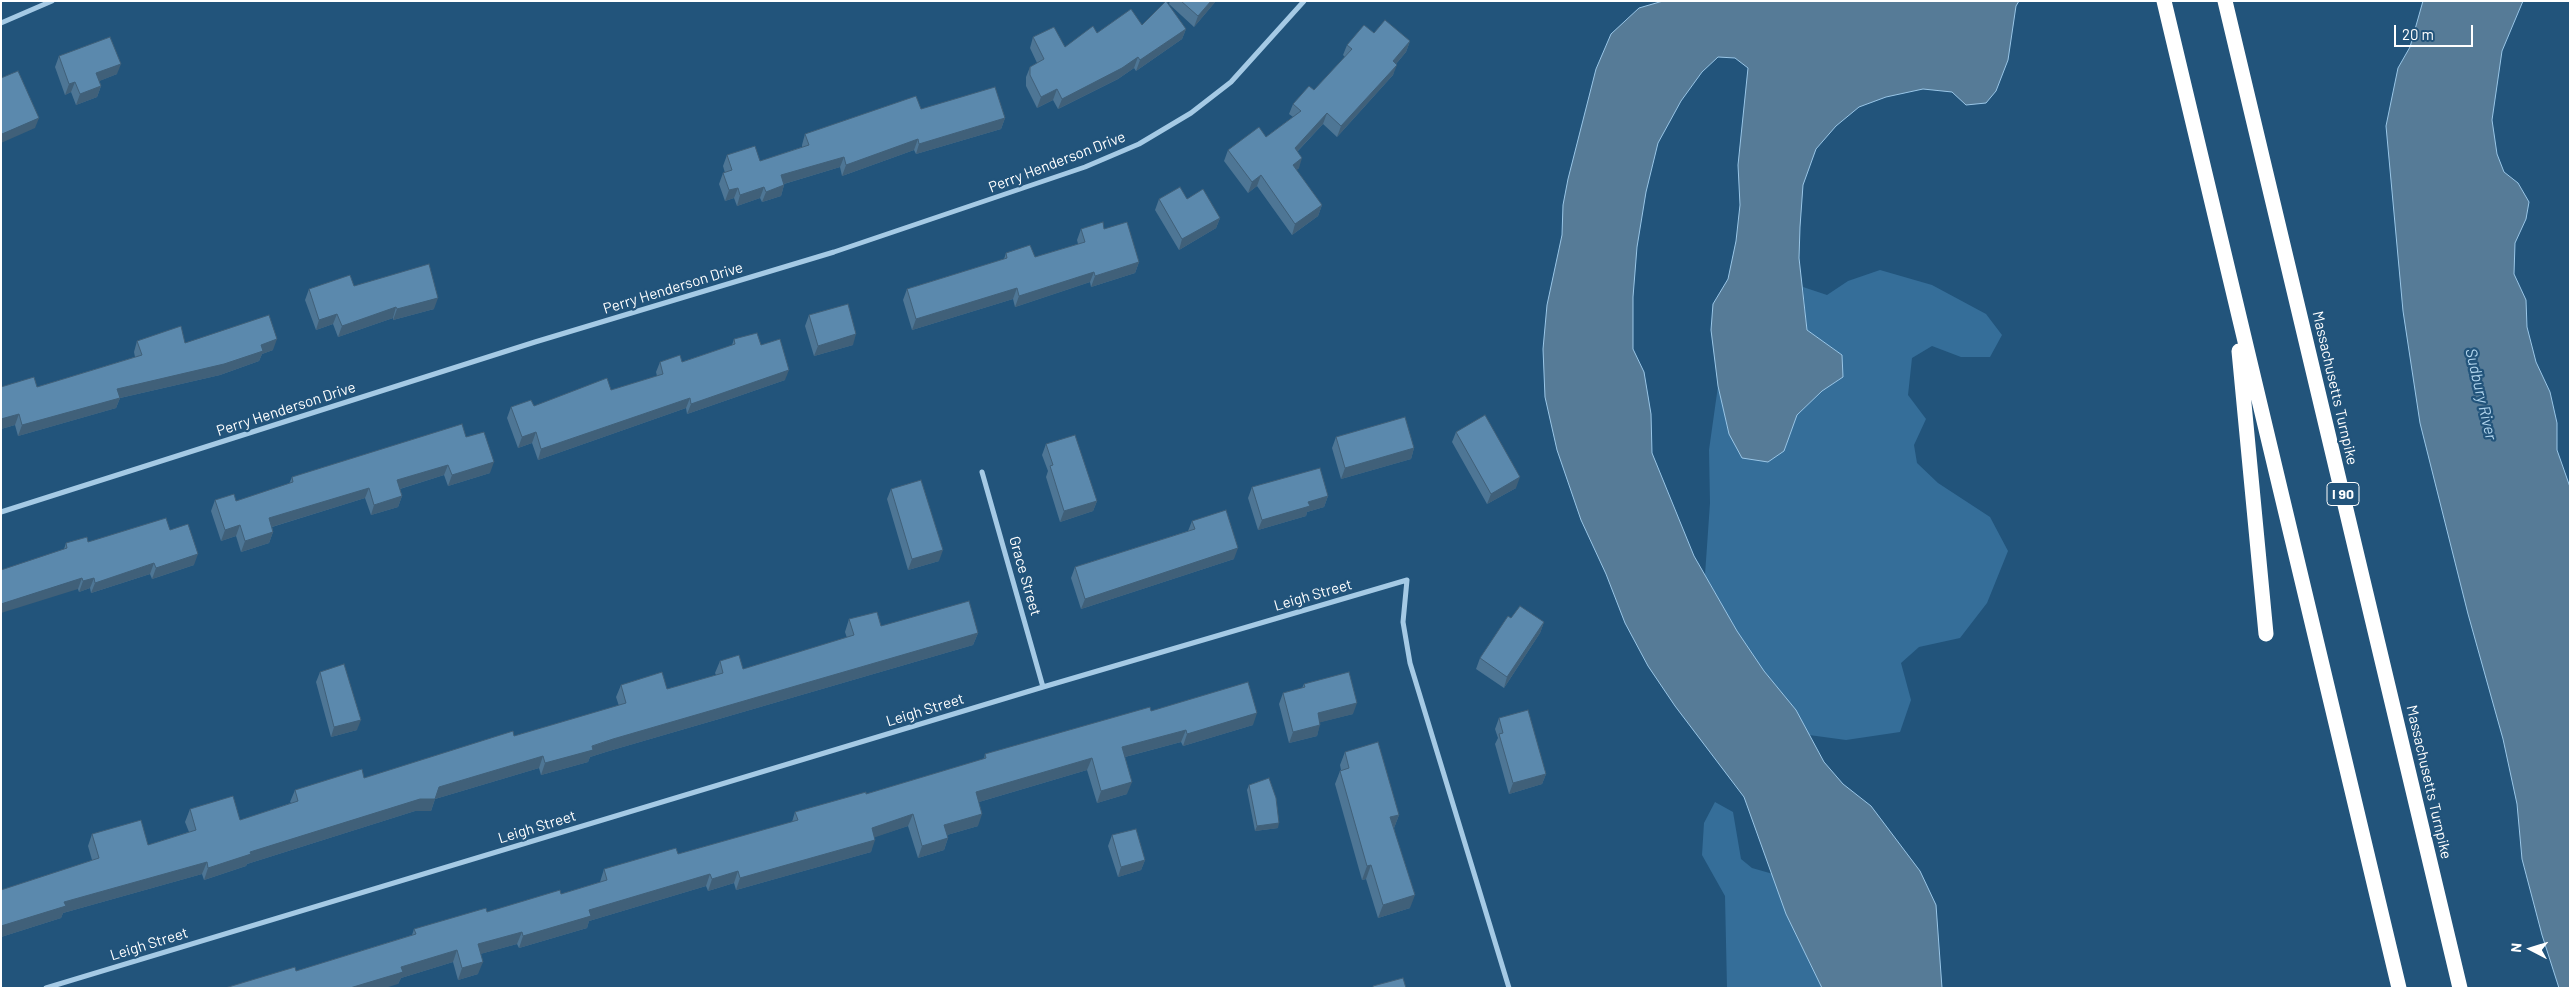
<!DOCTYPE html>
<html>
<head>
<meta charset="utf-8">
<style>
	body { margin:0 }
	#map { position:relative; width:2571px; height:989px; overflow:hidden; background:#22547b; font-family:Barlow,sans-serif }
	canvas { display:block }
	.frame { position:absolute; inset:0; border:2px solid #fff; pointer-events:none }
	.north { position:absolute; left:2506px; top:924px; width:50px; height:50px; -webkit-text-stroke:4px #22547b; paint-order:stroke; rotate:275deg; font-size:14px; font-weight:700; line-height:20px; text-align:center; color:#fff }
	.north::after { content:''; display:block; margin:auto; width:18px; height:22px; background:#fff; clip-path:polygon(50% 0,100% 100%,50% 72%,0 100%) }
	.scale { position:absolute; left:2394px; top:25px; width:79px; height:22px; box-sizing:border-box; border:2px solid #fff; border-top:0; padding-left:6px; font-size:15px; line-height:18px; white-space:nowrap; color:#fff; -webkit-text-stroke:4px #22547b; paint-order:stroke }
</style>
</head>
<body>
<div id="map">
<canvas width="2571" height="989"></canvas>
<div class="frame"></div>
<div class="north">N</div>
<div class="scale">20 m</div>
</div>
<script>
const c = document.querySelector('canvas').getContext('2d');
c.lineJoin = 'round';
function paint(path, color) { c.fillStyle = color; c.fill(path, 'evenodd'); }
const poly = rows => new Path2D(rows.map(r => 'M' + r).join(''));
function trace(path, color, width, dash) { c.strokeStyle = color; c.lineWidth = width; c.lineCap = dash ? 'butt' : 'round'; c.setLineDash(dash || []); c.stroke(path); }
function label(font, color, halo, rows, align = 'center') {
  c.font = font + ' Barlow,sans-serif'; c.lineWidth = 4.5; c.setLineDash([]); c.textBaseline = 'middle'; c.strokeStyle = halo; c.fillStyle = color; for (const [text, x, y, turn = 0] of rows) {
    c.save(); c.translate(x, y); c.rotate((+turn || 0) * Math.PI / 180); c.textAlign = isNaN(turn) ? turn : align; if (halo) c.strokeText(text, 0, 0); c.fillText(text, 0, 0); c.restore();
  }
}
const green = poly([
	[1880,270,1932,285,1986,314,2002,335,1990,357,1961,357,1932,346,1912,358,1908,395,1926,419,1914,445,1917,463,1938,483,1990,517,2008,551,1987,603,1960,638,1919,647,1901,663,1911,700,1900,732,1846,740,1809,735,1796,710,1764,671,1737,631,1705,575,1710,503,1709,450,1718,386,1729,434,1784,451,1797,415,1822,391,1843,377,1842,355,1807,330,1803,287,1827,295,1848,281],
	[1715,802,1733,812,1741,859,1752,868,1773,874,1786,914,1822,988,1727,988,1725,896,1702,855,1704,823]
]);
const water = poly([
	[1663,1,2019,1,2016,6,2008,60,1996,91,1986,103,1966,105,1952,92,1923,89,1886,97,1859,107,1836,126,1816,149,1803,185,1800,227,1799,258,1807,330,1842,355,1843,377,1822,391,1797,415,1784,451,1768,462,1742,458,1729,434,1718,386,1711,330,1713,304,1728,279,1736,241,1740,205,1738,165,1748,68,1735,58,1718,57,1702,72,1681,101,1658,143,1646,192,1637,247,1633,297,1633,349,1644,372,1651,414,1652,453,1694,556,1737,631,1764,671,1796,710,1824,762,1843,784,1871,806,1920,871,1936,905,1942,988,1822,988,1786,914,1744,797,1675,706,1648,666,1625,623,1606,574,1581,520,1557,450,1545,397,1543,349,1547,305,1562,235,1563,205,1568,179,1596,69,1611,34,1639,8,1663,1],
	[2423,1,2523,1,2502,51,2492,120,2497,154,2504,172,2518,183,2529,202,2526,219,2515,243,2514,274,2526,300,2527,327,2536,362,2550,392,2557,423,2557,450,2570,487,2570,988,2559,988,2542,935,2522,859,2517,804,2503,739,2468,614,2420,423,2403,311,2386,126,2398,68,2410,47,2423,1]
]);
const street = poly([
	[1,23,52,1],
	[982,472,1043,687],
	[1,512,535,342,834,252,1085,167,1139,144,1191,113,1231,82,1304,1],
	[46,988,1043,687,1407,580,1403,622,1410,663,1509,988]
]);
const highway = poly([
	[2164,1,2399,988],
	[2225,1,2460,988],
	[2239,351,2266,634]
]);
const wall = poly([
	[1170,1,1216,1,1194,27,1169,4],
	[1142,25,1186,29,1182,39,1136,71,1134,68,1118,79,1058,109,1053,100,1037,108,1026,86,1026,77,1030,67,1037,63,1030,48,1033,37,1065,47,1097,33],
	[1374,33,1410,41,1406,52,1396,64,1393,75,1337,137,1323,124,1298,151,1299,168,1296,170,1322,205,1318,216,1292,235,1257,186,1248,193,1224,161,1228,150,1266,137,1293,117,1289,114,1293,104,1314,90,1345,57,1343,55,1347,45],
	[59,56,117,74,99,81,101,86,97,97,76,105,71,92,65,95,55,67],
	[921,109,1005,118,1001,129,916,154,914,150,842,176,840,167,784,184,784,185,781,196,762,202,760,198,737,206,734,198,725,201,719,184,723,173,725,173,723,166,727,155,760,161,802,147,802,145,805,134],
	[1159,199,1187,199,1220,218,1216,228,1179,250,1155,210],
	[1081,229,1104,229,1139,262,1135,273,1091,287,1090,282,1015,307,1013,299,912,330,903,300,907,289,1004,259,1006,253,1035,257,1078,244,1077,240],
	[354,286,434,309,393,320,393,318,338,337,333,324,316,330,305,300,309,289],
	[809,315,853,345,814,356,805,326],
	[734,339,761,345,785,380,687,414,686,408,538,460,532,443,518,448,507,418,511,407,534,406,611,390,657,376,656,372,660,362,682,362,732,345],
	[137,341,185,343,273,350,262,354,259,361,220,375,120,398,116,408,18,436,15,425,1,429,37,387,135,357,134,352],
	[1456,432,1516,488,1487,504,1452,442],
	[466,437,490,473,448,486,444,475,400,489,402,496,398,507,371,515,365,498,272,527,273,532,269,543,241,552,236,536,221,541,211,511,215,500,236,501,289,484,292,477],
	[1336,437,1414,448,1411,459,1341,479,1332,448],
	[1046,444,1097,501,1093,511,1060,522,1046,477,1048,471,1042,455],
	[1252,487,1328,496,1324,507,1307,512,1306,516,1258,530,1248,498],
	[891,489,939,561,908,570,887,499],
	[1192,521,1234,559,1081,609,1071,578,1075,567,1188,531],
	[170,530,194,565,152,579,150,574,91,593,90,588,79,592,64,549,66,543,88,542],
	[1511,618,1544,622,1540,633,1504,688,1476,669,1480,658],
	[849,619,881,626,978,633,973,645,609,751,590,757,588,762,541,775,539,768,435,799,431,811,415,811,247,864,246,866,204,880,202,874,63,913,61,918,1,937,92,860,88,846,92,834,148,845,189,832,185,822,190,809,240,820,291,803,290,802,295,790,364,778,514,736,619,706,616,697,621,685,667,689,716,675,715,673,720,661,743,669,847,638,845,632],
	[320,672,357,730,331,737,316,682],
	[1304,684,1353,714,1320,722,1317,736,1289,743,1279,704,1283,693,1302,688],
	[1151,711,1253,725,1183,746,1181,742,1125,757,1127,794,1097,803,1087,770,979,802,978,826,947,835,948,838,944,850,918,858,908,826,874,837,871,852,736,890,734,883,708,891,706,886,589,921,587,928,519,948,517,944,480,954,478,974,458,980,453,962,401,978,398,984,296,971,412,935,414,929,487,912,561,894,600,882,604,869,678,854,792,822,795,812,866,794,984,759,985,754],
	[1499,718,1546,774,1542,784,1509,794,1495,744,1498,738,1495,729],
	[1345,752,1399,815,1394,828,1410,908,1378,918,1366,879,1362,880,1335,784,1340,771,1341,770,1340,765],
	[1249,785,1278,828,1255,831,1247,790],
	[1112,835,1145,860,1141,870,1118,877,1108,846]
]);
const shadedWall = poly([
	[1211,1,1216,1,1194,27,1198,16],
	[1186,29,1182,39,1136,71,1140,60],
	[1410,41,1406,52,1389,72,1393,61],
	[1138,57,1134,68,1118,79,1058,109,1062,99],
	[121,64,117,74,92,84,96,73],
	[1397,65,1393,75,1337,137,1341,126],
	[75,82,71,92,65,95,69,84],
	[101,86,97,97,76,105,80,94],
	[1057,89,1053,100,1037,108,1041,97],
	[1327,113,1323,124,1291,158,1295,148],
	[39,118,35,128,1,143,1,137,2,134],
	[1005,118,1001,129,916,154,919,144],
	[918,139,914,150,842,176,846,165],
	[844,157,840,167,777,186,781,175],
	[1302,158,1299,168,1289,176,1293,165],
	[1261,175,1257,186,1248,193,1252,182],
	[784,185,781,196,762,202,766,192],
	[764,187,760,198,737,206,740,195],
	[738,188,734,198,725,201,729,190],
	[1322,205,1318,216,1292,235,1295,224],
	[1220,218,1216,228,1179,250,1182,239],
	[1139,262,1135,273,1091,287,1095,276],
	[1094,272,1090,282,1015,307,1019,296],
	[1017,288,1013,299,912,330,916,319],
	[438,298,434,309,393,320,397,309],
	[396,307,393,318,338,337,342,326],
	[337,314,333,324,316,330,319,320],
	[856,334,853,345,814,356,818,346],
	[277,339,273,350,262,354,259,361,220,375,120,398,116,408,18,436,22,425,117,389],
	[789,370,785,380,687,414,691,404],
	[690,398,686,408,538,460,541,449],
	[19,414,15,425,1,429,1,419],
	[536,432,532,443,518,448,522,437],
	[1414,448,1411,459,1341,479,1345,468],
	[494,462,490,473,448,486,452,475],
	[448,465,444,475,393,491,397,480],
	[1520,477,1516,488,1487,504,1491,494],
	[369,488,365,498,265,529,269,518],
	[402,496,398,507,371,515,374,505],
	[1328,496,1324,507,1307,512,1306,516,1258,530,1262,520,1308,502],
	[1097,501,1093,511,1060,522,1064,511],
	[240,525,236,536,221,541,225,530],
	[273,532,269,543,241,552,245,541],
	[1238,548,1234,559,1081,609,1085,599],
	[943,550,939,561,908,570,912,559],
	[198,554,194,565,152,579,156,568],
	[154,563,150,574,91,593,95,583],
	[82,578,78,589,1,613,1,604],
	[94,578,90,588,79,592,83,581],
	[1544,622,1540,633,1504,688,1507,677],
	[978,633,973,645,609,751,590,757,588,762,541,775,545,763,613,739],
	[1357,703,1353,714,1314,724,1318,713],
	[1257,713,1253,725,1183,746,1187,734],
	[361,720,357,730,331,737,334,727],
	[1320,725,1317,736,1289,743,1293,732],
	[1186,730,1181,742,1117,759,1122,747],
	[543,756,539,768,435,799,431,811,415,811,247,864,246,866,204,880,208,868,250,852,439,787],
	[1092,758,1087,770,972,804,976,792],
	[1546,774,1542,784,1509,794,1513,783],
	[1132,782,1127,794,1097,803,1101,791],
	[913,814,908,826,867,840,872,828],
	[982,814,978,826,940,837,944,825],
	[1399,815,1394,828,1390,817],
	[1279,823,1278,828,1255,831,1257,826],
	[948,838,944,850,918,858,922,846],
	[875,840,871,852,736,890,740,878],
	[1145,860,1141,870,1118,877,1121,867],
	[207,862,202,874,63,913,61,918,1,937,1,926,64,902],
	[1371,865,1366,879,1362,880,1367,866],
	[738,871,734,883,708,891,712,879],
	[710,874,706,886,589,921,587,928,519,948,523,936,589,910],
	[1415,895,1410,908,1378,918,1383,905],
	[522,932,517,944,473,956,478,944],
	[457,950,453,962,401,978,398,984,385,988,350,988,401,967],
	[483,962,478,974,458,980,462,968]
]);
const building = poly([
	[1166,1,1186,29,1140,60,1138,57,1122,68,1062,99,1057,89,1041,97,1030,75,1030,67,1044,59,1033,37,1054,27,1065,47,1093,26,1097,33,1131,9,1142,25,1166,1],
	[1181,1,1211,1,1198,16,1181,1],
	[1385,20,1410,41,1393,61,1397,65,1341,126,1327,113,1295,148,1302,158,1293,165,1322,205,1295,224,1261,175,1252,182,1228,150,1259,127,1266,137,1301,111,1293,104,1309,86,1314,90,1352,49,1347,45,1364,25,1374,33,1385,20],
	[110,37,121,64,96,73,101,86,80,94,75,82,69,84,59,56,110,37],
	[18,71,39,118,2,134,1,131,1,78,18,71],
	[995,87,1005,118,919,144,918,139,846,165,844,157,781,175,784,185,766,192,764,187,740,195,738,188,729,190,723,173,732,170,727,155,755,146,760,161,809,145,805,134,916,96,921,109,995,87],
	[1180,187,1187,199,1203,189,1220,218,1182,239,1159,199,1180,187],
	[1103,222,1104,229,1127,222,1139,262,1095,276,1094,272,1019,296,1017,288,916,319,907,289,1007,258,1006,253,1030,245,1035,257,1085,242,1081,229,1103,222],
	[429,264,438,298,397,309,396,307,342,326,337,314,319,320,309,289,350,275,354,286,429,264],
	[848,304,856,334,818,346,809,315,848,304],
	[269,315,277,339,261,345,263,351,224,364,117,389,120,398,22,425,19,414,1,419,1,387,34,377,37,387,142,355,137,341,181,326,185,343,269,315],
	[757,333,761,345,780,339,789,370,691,404,690,398,541,449,536,432,522,437,511,407,531,400,534,406,607,378,611,390,663,374,660,362,680,355,682,362,735,344,734,339,757,333],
	[1485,415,1520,477,1491,494,1456,432,1485,415],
	[1405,417,1414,448,1345,468,1336,437,1405,417],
	[462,424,466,437,484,432,494,462,452,475,448,465,397,480,402,496,374,505,369,488,269,518,273,532,245,541,240,525,225,530,215,500,234,494,236,501,293,482,292,477,462,424],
	[1075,435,1097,501,1064,511,1050,466,1053,465,1046,444,1075,435],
	[1320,468,1328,496,1308,502,1310,506,1262,520,1252,487,1320,468],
	[921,480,943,550,912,559,891,489,921,480],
	[1226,510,1238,548,1085,599,1075,567,1195,529,1192,521,1226,510],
	[166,518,170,530,188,524,198,554,156,568,154,563,95,583,94,578,83,581,82,578,1,604,1,570,67,548,66,543,87,537,88,542,166,518],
	[969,601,978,633,613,739,592,746,593,750,545,763,543,756,439,787,435,799,420,799,250,852,251,854,208,868,207,862,64,902,66,906,1,926,1,890,99,858,92,834,141,820,148,845,196,830,190,809,233,796,240,820,298,801,295,790,362,769,364,778,513,731,514,736,626,703,621,685,662,672,667,689,723,673,720,661,739,655,743,669,854,635,849,619,877,612,881,626,969,601],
	[1520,606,1544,622,1507,677,1480,658,1508,616,1511,618,1520,606],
	[344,664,361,720,334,727,320,672,344,664],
	[1349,672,1357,703,1318,713,1320,725,1293,732,1283,693,1305,687,1304,684,1349,672],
	[1248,682,1257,713,1187,734,1186,730,1122,747,1132,782,1101,791,1092,758,976,792,982,814,944,825,948,838,922,846,913,814,872,828,875,840,740,878,738,871,712,879,710,874,589,910,591,916,523,936,522,932,478,944,483,962,462,968,457,950,401,967,403,972,350,988,225,988,295,967,296,971,416,934,414,929,486,908,487,912,560,890,561,894,607,880,604,869,676,848,678,854,798,820,795,812,866,792,866,794,986,758,985,754,1150,707,1151,711,1248,682],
	[1528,710,1546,774,1513,783,1499,734,1503,733,1499,718,1528,710],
	[1378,742,1399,815,1390,817,1415,895,1383,905,1371,865,1367,866,1340,771,1349,768,1345,752,1378,742],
	[1269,778,1276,798,1279,823,1257,826,1249,785,1269,778],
	[1136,829,1145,860,1121,867,1112,835,1136,829],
	[1403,978,1406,988,1373,988,1373,986,1403,978]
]);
const shields = [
	[2343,494,32]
];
const shieldNames = [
	["I 90",2343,494]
];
const streetNames = [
	["Perry Henderson Drive",1057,162,-21],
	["Perry Henderson Drive",673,288,-17],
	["Massachusetts Turnpike",2335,388,77],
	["Perry Henderson Drive",286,409,-18],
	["Grace Street",1025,576,74],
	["Leigh Street",1313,595,-16],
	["Leigh Street",925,710,-17],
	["Massachusetts Turnpike",2429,782,77],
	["Leigh Street",537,827,-17],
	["Leigh Street",149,944,-17]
];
const waterNames = [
	["Sudbury River",2481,394,77]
];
paint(green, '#356e99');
paint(water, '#567b97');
trace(water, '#99c6e7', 1);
trace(street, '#a5cae5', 5);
trace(highway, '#fff', 15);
paint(wall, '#4e7695');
paint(shadedWall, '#406079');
paint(building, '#5b89ad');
trace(building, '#406079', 1);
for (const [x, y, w] of shields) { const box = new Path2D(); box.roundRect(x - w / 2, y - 11.5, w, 23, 4); c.fillStyle = '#22547b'; c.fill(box); trace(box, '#fff', 1); }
label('bold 14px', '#fff', null, shieldNames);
label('15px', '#fff', '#22547b', streetNames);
label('italic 16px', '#b0d4ed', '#22547b', waterNames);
</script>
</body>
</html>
